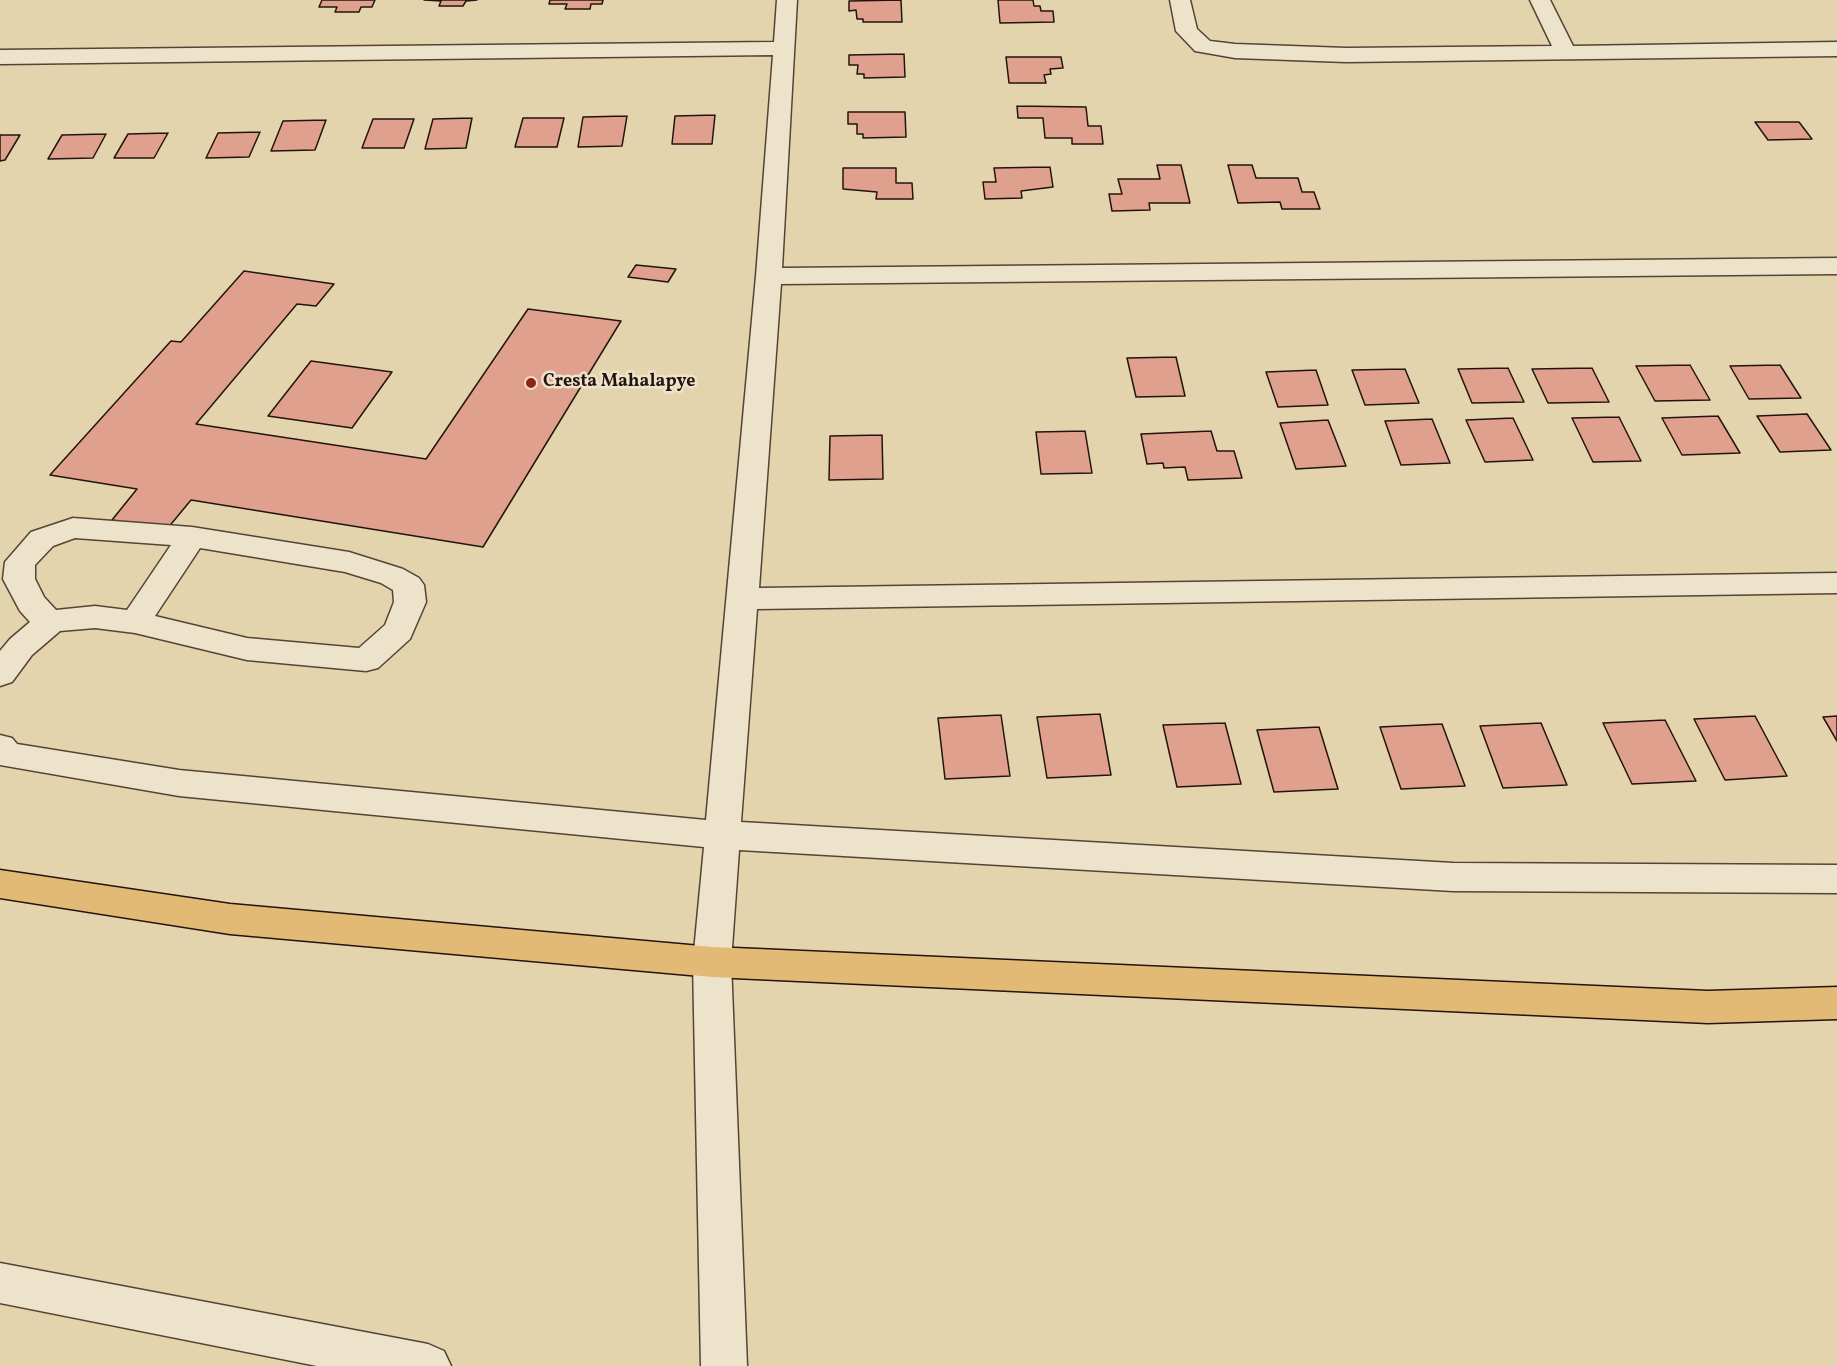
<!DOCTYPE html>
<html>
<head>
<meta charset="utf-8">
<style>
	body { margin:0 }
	canvas { display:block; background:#e3d4ad }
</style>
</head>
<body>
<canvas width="1837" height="1366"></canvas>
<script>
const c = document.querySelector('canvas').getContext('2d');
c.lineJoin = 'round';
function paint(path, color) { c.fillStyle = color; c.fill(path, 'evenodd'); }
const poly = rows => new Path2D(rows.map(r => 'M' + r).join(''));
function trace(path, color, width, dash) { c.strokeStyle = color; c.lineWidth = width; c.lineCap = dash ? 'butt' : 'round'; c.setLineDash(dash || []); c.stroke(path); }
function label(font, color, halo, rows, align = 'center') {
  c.font = font + ' Vollkorn,serif'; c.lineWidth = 5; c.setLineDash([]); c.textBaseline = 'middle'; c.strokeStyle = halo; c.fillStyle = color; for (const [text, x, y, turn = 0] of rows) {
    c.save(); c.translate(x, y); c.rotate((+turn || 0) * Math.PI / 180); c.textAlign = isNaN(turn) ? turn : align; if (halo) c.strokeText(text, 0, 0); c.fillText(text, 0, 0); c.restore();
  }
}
const building = poly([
	[322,0,375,0,372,7,361,7,359,12,335,12,337,7,319,7,322,0],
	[424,0,477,0,466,1,463,6,439,6,441,1,424,0],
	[550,0,603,0,602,4,591,4,590,9,565,9,567,4,549,4,550,0],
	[901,0,902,22,863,22,863,19,857,19,856,10,849,11,849,1,901,0],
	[998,0,1033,0,1034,6,1040,6,1041,11,1053,11,1054,22,1000,23,998,0],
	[904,54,905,77,864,78,864,74,857,74,858,65,849,65,849,55,904,54],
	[1006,57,1061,57,1063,68,1050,69,1051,74,1044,75,1046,83,1009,83,1006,57],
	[1017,106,1086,107,1088,126,1101,126,1103,144,1072,144,1072,138,1045,138,1043,118,1018,118,1017,106],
	[848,112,905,112,906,137,863,138,863,134,857,134,857,124,848,124,848,112],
	[715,115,712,144,672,144,675,116,715,115],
	[627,116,622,146,578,147,583,117,627,116],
	[472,118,466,148,425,149,433,119,472,118],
	[523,118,564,118,557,147,515,147,523,118],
	[373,119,414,119,404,148,362,148,373,119],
	[326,120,315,150,271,151,283,121,326,120],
	[1755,122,1799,122,1812,139,1768,140,1755,122],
	[260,132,249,157,206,158,218,133,260,132],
	[168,133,154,158,114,158,128,134,168,133],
	[106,134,93,158,48,159,62,135,106,134],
	[0,135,20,135,5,160,0,161,0,135],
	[1157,165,1181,165,1190,203,1149,203,1150,210,1112,211,1109,194,1122,194,1118,179,1160,179,1157,165],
	[1228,165,1252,165,1256,178,1298,178,1302,192,1314,192,1320,209,1282,209,1280,202,1238,203,1228,165],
	[1050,167,1053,187,1021,191,1022,198,985,199,983,182,996,182,994,168,1050,167],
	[843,168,896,168,896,183,912,183,913,199,876,199,877,192,843,189,843,168],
	[636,265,676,269,668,282,628,277,636,265],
	[244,271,334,284,316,306,297,304,196,424,426,459,528,309,621,321,483,547,191,500,167,529,112,520,137,489,50,475,171,341,181,342,244,271],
	[1176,357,1185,396,1136,397,1127,358,1176,357],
	[311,361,392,372,352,428,268,416,311,361],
	[1690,365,1710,400,1655,401,1636,366,1690,365],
	[1780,365,1801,398,1749,399,1730,366,1780,365],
	[1508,368,1524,402,1472,403,1458,369,1508,368],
	[1592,368,1609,402,1548,403,1532,369,1592,368],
	[1405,369,1419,403,1365,405,1352,370,1405,369],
	[1316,370,1328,405,1278,407,1266,372,1316,370],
	[1807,414,1831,450,1780,452,1757,416,1807,414],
	[1718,416,1740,453,1682,455,1662,418,1718,416],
	[1619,417,1641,461,1593,462,1572,418,1619,417],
	[1513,418,1533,460,1485,462,1466,420,1513,418],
	[1432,419,1450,463,1401,465,1385,421,1432,419],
	[1328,420,1346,466,1296,469,1280,423,1328,420],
	[1085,431,1092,473,1041,474,1036,432,1085,431],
	[1211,431,1217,451,1234,451,1242,478,1188,480,1185,467,1164,468,1163,463,1147,464,1141,434,1211,431],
	[882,435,883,479,829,480,830,436,882,435],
	[1100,714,1111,775,1047,778,1037,717,1100,714],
	[1001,715,1010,776,945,779,938,718,1001,715],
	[1755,716,1787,776,1725,780,1694,719,1755,716],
	[1837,716,1837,741,1823,717,1837,716],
	[1665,720,1696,781,1632,784,1603,723,1665,720],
	[1225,723,1241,784,1177,787,1163,725,1225,723],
	[1541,723,1567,785,1503,788,1480,726,1541,723],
	[1442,724,1465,786,1401,789,1380,727,1442,724],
	[1319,727,1338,789,1274,792,1257,730,1319,727]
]);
const minor = poly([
	[777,0,797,0,782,268,1837,258,1837,274,781,284,759,588,1837,573,1837,593,757,609,741,822,1453,863,1837,865,1837,893,1453,891,739,850,731,962,747,1366,701,1366,693,962,704,847,179,796,0,765,0,735,12,738,17,744,179,770,706,820,756,276,773,55,0,64,0,50,774,42,777,0],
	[1170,0,1190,0,1197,29,1210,41,1235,44,1346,48,1552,46,1530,0,1550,0,1573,46,1837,42,1837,56,1346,62,1235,58,1195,51,1176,31,1170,0],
	[73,518,192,527,349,552,403,569,419,578,424,585,426,602,410,639,378,668,366,671,247,660,135,633,95,628,60,631,32,655,12,682,0,686,0,651,10,639,30,622,20,611,3,579,5,562,31,532,73,518],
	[75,538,171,545,127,610,95,606,56,610,44,597,35,579,35,565,53,546,75,538],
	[200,548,345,572,381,583,393,590,394,602,385,625,359,648,247,638,155,616,200,548],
	[0,1263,428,1344,444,1351,451,1366,317,1366,0,1303,0,1263]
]);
const highway = poly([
	[0,870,230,904,712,947,1708,991,1837,987,1837,1019,1708,1023,712,977,230,934,0,898,0,870]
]);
const markers = [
	[531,383,6,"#8f2418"]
];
const poiNames = [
	["Cresta Mahalapye",543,383]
];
paint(building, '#dfa18d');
trace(building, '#24140e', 1.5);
trace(minor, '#544436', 3);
trace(highway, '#24140e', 3);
paint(minor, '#ede3ca');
paint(highway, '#e2ba76');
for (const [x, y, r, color] of markers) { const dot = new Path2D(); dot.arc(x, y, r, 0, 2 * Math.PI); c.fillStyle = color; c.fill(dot); trace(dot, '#ede3ca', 2); }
label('bold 18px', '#24140e', '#ede3ca', poiNames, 'left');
</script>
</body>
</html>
